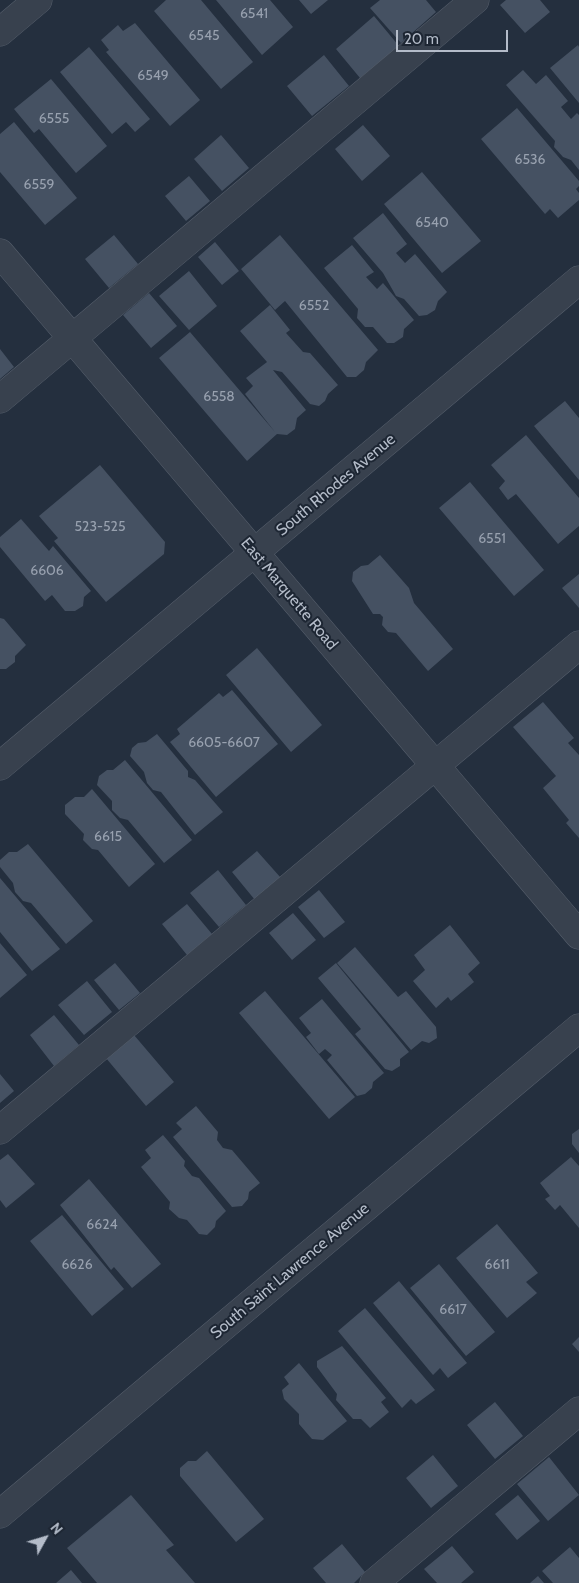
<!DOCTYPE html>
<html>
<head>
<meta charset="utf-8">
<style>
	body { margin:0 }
	#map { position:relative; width:579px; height:1583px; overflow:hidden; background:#242f3e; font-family:Cabin,sans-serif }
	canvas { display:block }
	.north { position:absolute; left:20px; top:1513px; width:50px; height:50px; -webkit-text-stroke:4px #1d2633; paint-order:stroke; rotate:51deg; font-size:14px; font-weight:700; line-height:20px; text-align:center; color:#b4bcc9 }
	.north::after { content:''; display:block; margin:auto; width:18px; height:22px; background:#b4bcc9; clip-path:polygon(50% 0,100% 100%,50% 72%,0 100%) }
	.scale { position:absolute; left:396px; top:30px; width:112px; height:22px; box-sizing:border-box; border:2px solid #b4bcc9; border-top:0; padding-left:6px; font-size:15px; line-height:18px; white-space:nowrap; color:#b4bcc9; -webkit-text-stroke:4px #1d2633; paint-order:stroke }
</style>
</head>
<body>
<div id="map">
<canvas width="579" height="1583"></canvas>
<div class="north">N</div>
<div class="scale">20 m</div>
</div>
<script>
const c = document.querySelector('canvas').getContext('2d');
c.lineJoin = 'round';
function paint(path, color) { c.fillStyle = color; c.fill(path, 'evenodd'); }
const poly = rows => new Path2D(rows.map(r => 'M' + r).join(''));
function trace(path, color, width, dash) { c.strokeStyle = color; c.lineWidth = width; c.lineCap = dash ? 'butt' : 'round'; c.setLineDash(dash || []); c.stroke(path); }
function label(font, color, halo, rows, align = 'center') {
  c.font = font + ' Cabin,sans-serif'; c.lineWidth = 4; c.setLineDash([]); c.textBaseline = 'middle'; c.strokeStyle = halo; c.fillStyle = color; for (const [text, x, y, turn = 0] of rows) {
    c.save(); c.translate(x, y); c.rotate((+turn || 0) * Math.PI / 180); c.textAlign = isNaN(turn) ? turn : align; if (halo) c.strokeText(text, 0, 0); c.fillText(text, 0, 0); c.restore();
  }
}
const building = poly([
	[166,0,201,0,253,62,221,89,154,11],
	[216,0,270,0,293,27,262,55],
	[299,0,328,0,311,14],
	[380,0,426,0,436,12,401,43,370,8],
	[506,0,540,0,550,12,525,33,500,5],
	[374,16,399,46,360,78,336,49],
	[135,23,200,100,170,126,106,52,109,50,101,40,118,25,123,31],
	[578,45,579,47,579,103,550,68],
	[89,47,150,119,135,132,126,122,112,134,60,72],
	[324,55,349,86,312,116,287,86],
	[523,70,536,84,546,75,568,101,561,107,571,119,577,113,579,115,579,170,571,160,563,157,554,147,555,141,506,85],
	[51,79,107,146,76,173,39,129,34,133,14,109],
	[517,108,579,181,579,186,576,189,579,193,579,200,558,218,550,209,545,214,481,139],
	[14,122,77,198,45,225,0,172,0,134],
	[363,125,390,156,362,181,335,149],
	[221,135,249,168,222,191,194,159],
	[422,172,481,241,442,273,384,204],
	[189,176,210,201,186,221,165,196],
	[383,213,407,244,396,253,405,263,415,254,447,292,438,301,435,310,427,315,419,316,404,299,396,296,383,273,353,238],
	[114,235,138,264,109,288,85,259],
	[280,235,378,350,366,362,364,370,356,377,347,377,285,301,275,310,241,269],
	[215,242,239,271,222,285,198,257],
	[352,245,374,272,366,277,377,289,383,283,414,320,404,329,403,337,394,343,387,343,373,327,365,327,357,318,358,309,324,268],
	[189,271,217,306,189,330,159,296],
	[149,293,177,326,151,348,123,315],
	[270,305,290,330,286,333,303,352,310,353,338,385,328,394,325,401,319,406,310,404,282,372,273,370,306,410,297,418,295,429,287,435,277,434,247,461,159,358,190,332,275,432,245,394,253,386,246,378,267,362,240,331],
	[0,349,14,367,0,379],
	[565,401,579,418,579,480,534,426],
	[526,435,579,498,579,526,558,544,516,494,508,500,499,488,505,481,491,465],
	[100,465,165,542,164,554,106,602,54,541,58,538,39,516],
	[470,482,544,570,514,596,439,508],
	[21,519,49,551,53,546,91,591,84,597,83,606,75,611,65,611,52,595,45,601,0,547,0,537],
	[380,555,409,588,414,603,453,649,428,671,396,633,388,632,382,625,383,617,380,614,373,614,352,581,353,572,361,566,368,565],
	[579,574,579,608,562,588],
	[0,618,4,619,26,645,15,656,15,662,6,669,0,669],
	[257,648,322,725,291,752,226,675],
	[232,690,278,744,216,797,170,742,180,734,177,729,219,693,223,697],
	[543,702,574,738,568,743,579,755,579,838,566,823,569,820,543,788,556,776,513,727],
	[157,734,188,771,188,777,195,780,223,812,195,835,161,792,153,790,147,783,144,772,130,756,132,748,138,743,146,742],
	[125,760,192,840,164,863,128,820,120,818,112,810,112,801,97,785,99,776,107,770,113,770],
	[92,789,155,864,129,887,98,850,92,849,83,840,84,834,65,814,65,805,75,797,84,797],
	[28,844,93,921,66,944,31,903,23,901,15,892,13,883,0,867,0,860,9,852,17,852],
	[257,851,281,878,255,900,232,872],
	[218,870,246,905,219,927,190,893],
	[0,878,60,949,32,971,0,932],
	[319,890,345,922,324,938,298,907],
	[187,904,212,934,187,955,162,924],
	[293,913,316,940,292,960,269,933],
	[450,925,480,963,468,974,474,982,451,1001,448,997,436,1008,413,981,425,970,414,955],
	[0,943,27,975,0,998],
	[355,947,398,997,406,991,436,1027,437,1038,429,1043,422,1041,411,1050,337,963],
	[115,963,140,993,119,1010,94,980],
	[336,963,409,1052,400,1059,400,1066,392,1071,385,1069,355,1034,361,1029,318,978],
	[87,981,112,1012,84,1035,58,1005],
	[265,991,355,1097,329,1119,239,1013],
	[322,999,384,1073,373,1082,372,1088,365,1094,357,1096,327,1060,332,1055,325,1049,319,1054,306,1037,311,1033,299,1018],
	[54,1015,79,1045,54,1066,30,1035],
	[134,1035,174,1082,146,1106,106,1058],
	[0,1074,14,1091,0,1103],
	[196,1106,218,1132,217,1140,223,1148,232,1150,260,1183,249,1192,248,1199,242,1206,232,1207,173,1137,182,1129,176,1123],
	[579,1129,579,1153,572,1144,572,1134],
	[163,1135,185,1161,184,1166,192,1176,199,1178,226,1211,216,1221,215,1227,207,1235,199,1234,187,1220,179,1218,169,1209,170,1202,141,1167,151,1158,145,1150],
	[8,1154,35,1184,6,1208,0,1200,0,1160],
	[571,1157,579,1166,579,1228,560,1205,555,1210,545,1199,550,1196,540,1183],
	[89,1179,161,1264,132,1288,114,1267,111,1270,60,1205],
	[62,1215,124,1289,92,1316,30,1241],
	[497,1224,538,1273,526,1282,537,1293,507,1318,456,1258],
	[439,1264,495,1332,466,1356,410,1288],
	[399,1281,467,1363,448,1378,440,1368,433,1375,373,1303],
	[365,1308,435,1390,416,1404,411,1399,402,1408,338,1331],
	[579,1337,579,1352,572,1344],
	[342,1346,386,1398,381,1402,389,1412,370,1428,361,1419,353,1419,336,1400,337,1394,317,1367,317,1361],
	[299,1363,347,1421,323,1440,312,1439,299,1424,299,1414,284,1399,282,1390,289,1384,284,1377],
	[495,1402,523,1436,495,1459,467,1425],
	[207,1451,264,1519,236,1542,180,1476,180,1468,188,1461,196,1461],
	[433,1455,458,1486,431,1508,406,1478],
	[549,1457,579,1495,548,1521,517,1484],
	[131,1495,174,1545,166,1550,195,1583,97,1583,67,1548],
	[518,1495,540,1521,517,1540,495,1514],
	[342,1544,365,1572,354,1583,326,1583,313,1568],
	[452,1546,474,1572,461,1583,437,1583,424,1569],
	[570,1547,579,1558,579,1583,553,1583,542,1571],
	[71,1570,82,1583,56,1583],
	[538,1576,544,1583,530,1583]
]);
const minor = poly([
	[0,32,38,0],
	[0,253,579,935],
	[0,399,475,0],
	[0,766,579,280],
	[0,1130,579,645],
	[0,1514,579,1028],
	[374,1583,579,1411]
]);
const numberNames = [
	["6541",254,14],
	["6545",204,36],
	["6549",153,76],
	["6555",54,119],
	["6536",530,160],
	["6559",39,185],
	["6540",432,223],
	["6552",314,306],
	["6558",219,397],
	["523-525",100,527],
	["6551",492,539],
	["6606",47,571],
	["6605-6607",224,743],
	["6615",108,837],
	["6624",102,1225],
	["6626",77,1265],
	["6611",497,1265],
	["6617",453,1310]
];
const streetNames = [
	["South Rhodes Avenue",336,485,-40],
	["East Marquette Road",289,594,50],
	["South Saint Lawrence Avenue",290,1271,-40]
];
paint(building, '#455162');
trace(minor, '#565f6c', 29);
trace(minor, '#38414e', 28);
label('14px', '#98a1af', null, numberNames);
label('16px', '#b4bcc9', '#1d2633', streetNames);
</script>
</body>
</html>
